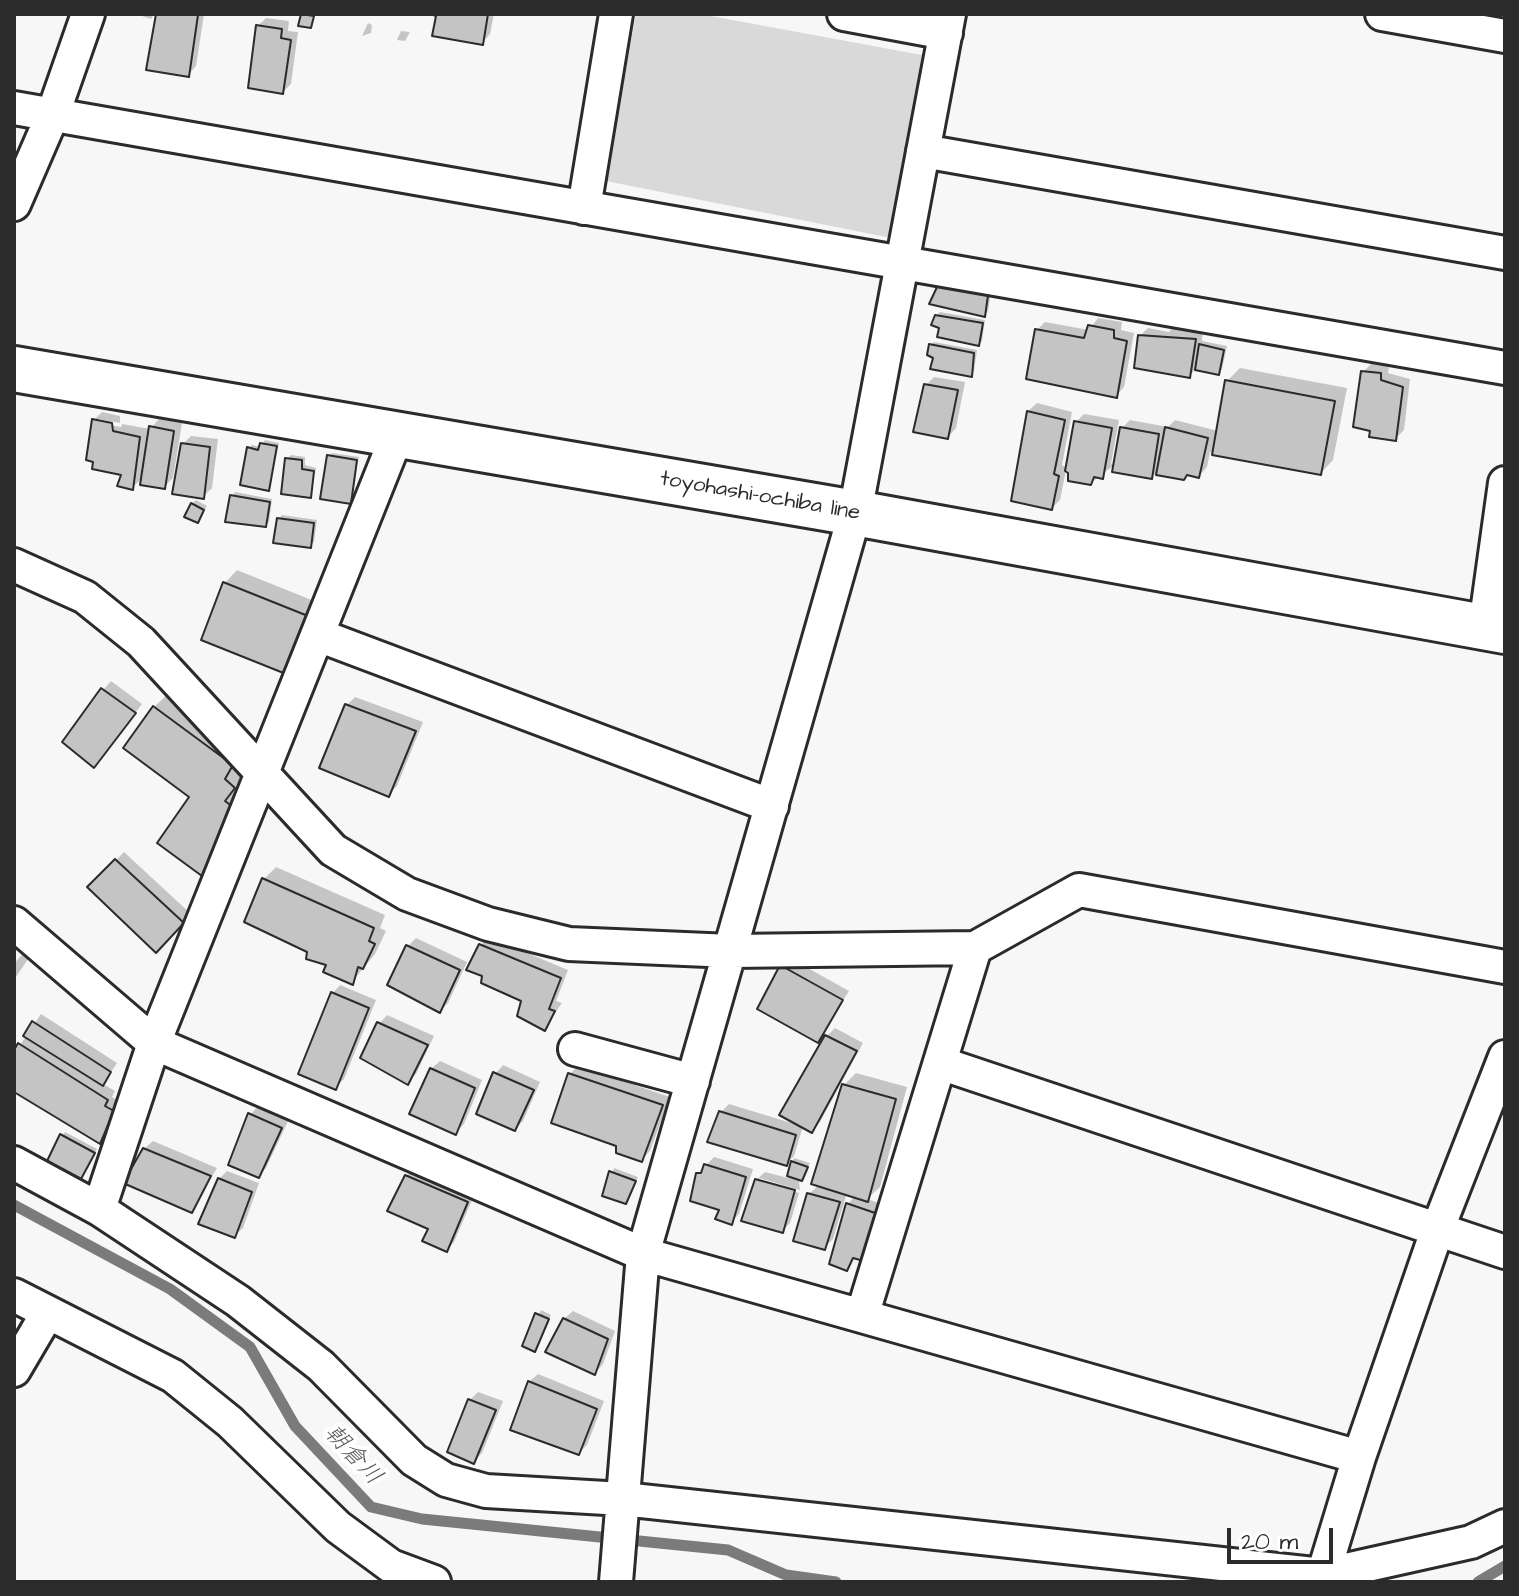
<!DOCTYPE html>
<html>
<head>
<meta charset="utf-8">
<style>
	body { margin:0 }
	#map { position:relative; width:1519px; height:1596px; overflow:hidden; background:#f7f7f7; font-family:"Architects Daughter",sans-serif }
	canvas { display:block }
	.frame { position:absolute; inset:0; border:16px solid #2b2b2b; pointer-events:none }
	.scale { position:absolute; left:1227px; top:1528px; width:106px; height:36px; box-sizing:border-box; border:4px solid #2b2b2b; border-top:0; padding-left:10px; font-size:24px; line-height:28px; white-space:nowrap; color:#2b2b2b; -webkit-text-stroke:6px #fff; paint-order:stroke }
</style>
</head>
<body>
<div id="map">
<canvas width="1519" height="1596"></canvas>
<div class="frame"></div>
<div class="scale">20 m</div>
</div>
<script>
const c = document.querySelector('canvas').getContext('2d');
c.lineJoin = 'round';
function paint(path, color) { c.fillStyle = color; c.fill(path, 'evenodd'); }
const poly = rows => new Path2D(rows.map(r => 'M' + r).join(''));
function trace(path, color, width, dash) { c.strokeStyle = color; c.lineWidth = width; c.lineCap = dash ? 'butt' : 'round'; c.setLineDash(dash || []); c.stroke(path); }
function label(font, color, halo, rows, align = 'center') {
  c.font = font + ' "Architects Daughter","Klee One",sans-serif'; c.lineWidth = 8; c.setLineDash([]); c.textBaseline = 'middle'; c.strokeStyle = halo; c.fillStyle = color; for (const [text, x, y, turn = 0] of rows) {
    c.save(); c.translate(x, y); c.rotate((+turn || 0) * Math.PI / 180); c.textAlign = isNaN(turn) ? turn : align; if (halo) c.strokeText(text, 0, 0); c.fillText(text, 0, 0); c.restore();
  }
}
const green = poly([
	[636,14,700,14,922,55,891,238,606,181]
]);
const shadow = poly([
	[136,14,154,14,151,19],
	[158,14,204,14,196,66,188,75,148,68],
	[436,14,494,14,490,34,482,43],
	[266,18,289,21,288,31,298,32,291,84,283,92,258,26],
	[368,23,372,25,371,33,362,36],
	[401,31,410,32,405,41,397,40],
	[944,282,991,292,988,311,985,314],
	[940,312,985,320,982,341,979,344,941,327,936,316],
	[1098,318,1122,322,1121,330,1134,333,1124,387,1116,396,1037,330,1045,322,1089,330],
	[1173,327,1203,331,1202,341,1227,346,1222,369,1219,373,1197,368,1189,376,1140,336,1148,328,1169,332],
	[934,342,977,350,974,371,971,374,935,356,930,345],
	[1371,364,1389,365,1388,373,1410,379,1404,430,1395,439,1363,372],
	[1240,368,1347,388,1333,460,1321,473,1210,452,1207,467,1199,476,1188,473,1184,478,1156,473,1152,477,1122,428,1130,420,1168,427,1175,420,1218,431,1227,381],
	[934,377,965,382,956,428,948,437,926,385],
	[1037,403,1072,412,1062,465,1067,468,1076,422,1084,414,1119,420,1111,464,1114,465,1091,483,1066,470,1060,500,1052,508,1028,411],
	[102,412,120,416,120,423,98,419,98,423,121,427,122,424,150,429,159,419,182,423,173,478,165,486,143,477,132,488,94,420],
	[191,436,218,439,212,488,204,496,183,444],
	[265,440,279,443,269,489,249,448,252,445,261,447],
	[332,453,359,457,350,501,329,456],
	[291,455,305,457,305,465,316,468,311,496,287,459],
	[235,492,272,499,269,522,266,525,232,496],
	[196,500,207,506,197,521,192,504],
	[282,515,317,520,314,542,310,546,279,519],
	[237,570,319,603,286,672,225,583],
	[111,681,142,704,102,757,103,690],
	[167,695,245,752,246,774,236,788,244,793,206,876,192,796,154,707],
	[355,697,423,722,397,786,389,794,347,705],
	[124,852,191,914,156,950,90,887],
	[276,867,385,915,380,928,386,931,375,954,352,982,309,951,264,879],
	[489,937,568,970,556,1001,562,1003,544,1029,481,945],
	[416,938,467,962,448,1003,440,1011,408,946],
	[31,944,36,947,14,980,14,964],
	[790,958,849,991,818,1040,782,966],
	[340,985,376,1000,344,1079,336,1087,332,994],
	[41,1014,117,1063,103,1084,115,1091,112,1097,121,1102,107,1133,99,1141,14,1090,14,1054],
	[387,1015,434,1036,416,1074,407,1082,379,1024],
	[835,1028,863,1043,820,1122,811,1130,803,1126,794,1156,786,1164,721,1112,729,1104,798,1125,827,1036],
	[440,1061,482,1080,464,1124,455,1133,431,1069],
	[503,1065,540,1082,523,1121,515,1129,495,1074],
	[578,1066,670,1097,650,1151,641,1160,618,1145,570,1074],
	[856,1073,907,1087,880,1187,867,1199,888,1206,847,1269,848,1204,855,1196,847,1193,833,1239,824,1248,809,1194,819,1185,843,1086],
	[258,1106,289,1119,266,1168,258,1176,250,1115],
	[65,1132,97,1149,81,1177,62,1136],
	[153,1141,217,1168,191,1211,144,1149],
	[714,1157,753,1169,739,1214,731,1222,698,1174],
	[794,1158,810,1163,799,1182,800,1190,759,1178,759,1182,799,1193,790,1223,782,1231,756,1180,765,1172,788,1178],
	[415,1168,475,1193,454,1242,446,1250,406,1176],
	[614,1168,638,1177,625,1202,604,1195],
	[227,1171,259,1183,243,1228,234,1236,219,1179],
	[541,1310,551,1315,535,1350,524,1345],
	[573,1311,615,1331,603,1364,595,1373,564,1319],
	[538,1374,604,1401,587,1445,579,1453,529,1382],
	[478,1392,503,1401,482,1453,474,1461,450,1451,470,1400]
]);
const stream = poly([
	[14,1205,170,1289,250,1347,295,1426,371,1507,422,1519,728,1550,786,1575,836,1582],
	[1478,1582,1505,1566]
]);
const building = poly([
	[156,14,198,15,189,77,146,70,156,14],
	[301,14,314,16,311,28,298,26,301,14],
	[430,14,488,14,483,45,432,36,436,16,430,14],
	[256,25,282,29,281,38,291,40,283,94,248,88,256,25],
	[938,285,988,295,985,317,929,304,938,285],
	[935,315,983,323,979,346,937,337,939,328,931,325,935,315],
	[1088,325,1114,330,1114,338,1127,341,1117,398,1026,379,1035,329,1084,338,1088,325],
	[1138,335,1196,339,1190,378,1134,368,1138,335],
	[929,344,974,353,972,377,930,369,933,358,927,355,929,344],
	[1199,344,1224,350,1219,375,1195,370,1199,344],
	[1361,371,1381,373,1381,380,1403,387,1396,441,1369,437,1370,431,1353,427,1361,371],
	[1225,380,1335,401,1321,475,1212,455,1225,380],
	[924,384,958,390,948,439,913,432,924,384],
	[1027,411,1065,420,1054,474,1059,476,1052,510,1011,501,1027,411],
	[92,419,112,423,113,431,140,437,133,490,117,486,121,475,92,469,93,462,86,460,92,419],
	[1074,421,1112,428,1103,479,1094,477,1091,485,1068,481,1068,473,1065,471,1074,421],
	[149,426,174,431,165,489,140,485,149,426],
	[1120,427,1159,434,1152,479,1112,472,1120,427],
	[1165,427,1208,438,1199,478,1187,475,1184,480,1156,475,1165,427],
	[181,443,210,447,204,499,172,494,181,443],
	[260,443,277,446,269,491,240,485,247,447,258,450,260,443],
	[327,455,357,460,351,504,320,499,327,455],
	[285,458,302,460,302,469,314,471,311,498,281,494,285,458],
	[230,495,270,502,266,527,225,522,230,495],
	[191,503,204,510,198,523,184,517,191,503],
	[277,518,314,523,311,548,273,543,277,518],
	[223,582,308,616,286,674,201,640,223,582],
	[101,688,136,713,94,768,62,742,101,688],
	[345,704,416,731,389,797,319,768,345,704],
	[153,706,233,765,225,779,235,788,225,801,233,807,206,879,157,843,189,797,123,748,153,706],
	[115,859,184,923,156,953,87,887,115,859],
	[262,878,374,928,369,941,375,944,363,969,358,967,353,985,323,972,326,965,306,959,307,952,244,922,262,878],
	[479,944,561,978,549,1009,555,1011,545,1031,517,1016,521,1001,481,983,482,976,466,970,479,944],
	[406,945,460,970,440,1013,387,985,406,945],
	[780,965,843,1000,818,1043,757,1009,780,965],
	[331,992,369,1008,336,1090,298,1074,331,992],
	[32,1021,111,1072,103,1086,23,1036,32,1021],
	[377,1022,428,1045,408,1085,360,1058,377,1022],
	[825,1035,857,1051,812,1133,779,1115,825,1035],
	[18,1043,108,1100,105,1106,114,1111,100,1144,14,1092,14,1050,18,1043],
	[430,1068,475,1088,456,1135,409,1114,430,1068],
	[493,1072,534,1090,515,1131,476,1114,493,1072],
	[568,1073,663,1105,642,1162,616,1153,616,1146,551,1123,568,1073],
	[842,1084,896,1099,868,1202,811,1184,842,1084],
	[719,1111,796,1135,787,1166,707,1142,719,1111],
	[248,1113,282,1128,259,1178,228,1165,248,1113],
	[60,1134,95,1153,81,1179,47,1161,60,1134],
	[143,1148,211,1176,192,1213,123,1183,143,1148],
	[791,1161,808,1167,802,1181,787,1176,791,1161],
	[704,1164,746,1177,732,1225,715,1219,719,1210,690,1201,696,1173,701,1173,704,1164],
	[609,1171,636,1181,626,1204,602,1196,609,1171],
	[405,1175,468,1202,447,1252,422,1241,428,1229,387,1211,405,1175],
	[218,1178,252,1192,235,1238,198,1224,218,1178],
	[755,1179,795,1190,783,1233,741,1221,755,1179],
	[807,1193,840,1202,825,1250,793,1241,807,1193],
	[846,1203,881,1215,867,1262,853,1258,847,1271,829,1264,846,1203],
	[535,1313,549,1319,535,1352,522,1346,535,1313],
	[563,1318,608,1339,595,1375,545,1352,563,1318],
	[528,1381,597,1409,579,1455,510,1430,528,1381],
	[468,1399,496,1410,474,1464,447,1452,468,1399]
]);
const street = poly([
	[844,14,946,33],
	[1382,14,1505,36],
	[14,108,1505,368],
	[923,151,1505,253],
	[14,204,53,114,88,14],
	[584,208,616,14],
	[14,565,85,597,141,642,333,850,407,894,488,924,569,944,731,951,975,948,1079,890,1505,967],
	[1485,627,1505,483],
	[318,635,772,806],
	[14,923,154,1043,643,1254,1359,1457],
	[575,1049,693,1081],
	[940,1063,1505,1252],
	[14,1163,99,1209,238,1301,321,1366,414,1460,446,1480,486,1491,623,1499,1323,1575,1471,1542,1505,1526],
	[99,1209,154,1043,398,433],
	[14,1295,173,1376,230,1422,338,1527,391,1566,434,1582],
	[862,1316,975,948],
	[14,1370,47,1314],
	[1323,1575,1359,1457,1438,1228,1505,1057],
	[616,1582,643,1254,855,513,949,14]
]);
const primary = poly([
	[14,369,855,513,1505,631]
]);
const streetNames = [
	["toyohashi-ochiba line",760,497,10]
];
const waterNames = [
	["朝倉川",352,1456,47]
];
paint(green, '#d9d9d9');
paint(shadow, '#0003');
trace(stream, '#7b7b7b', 11);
paint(building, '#c4c4c4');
trace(building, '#2b2b2b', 2);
trace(street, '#2b2b2b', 38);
trace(primary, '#2b2b2b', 50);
trace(street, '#fff', 32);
trace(primary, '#fff', 44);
label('22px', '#2b2b2b', '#fff', streetNames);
label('italic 24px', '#5a5a5a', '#fff', waterNames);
</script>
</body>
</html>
